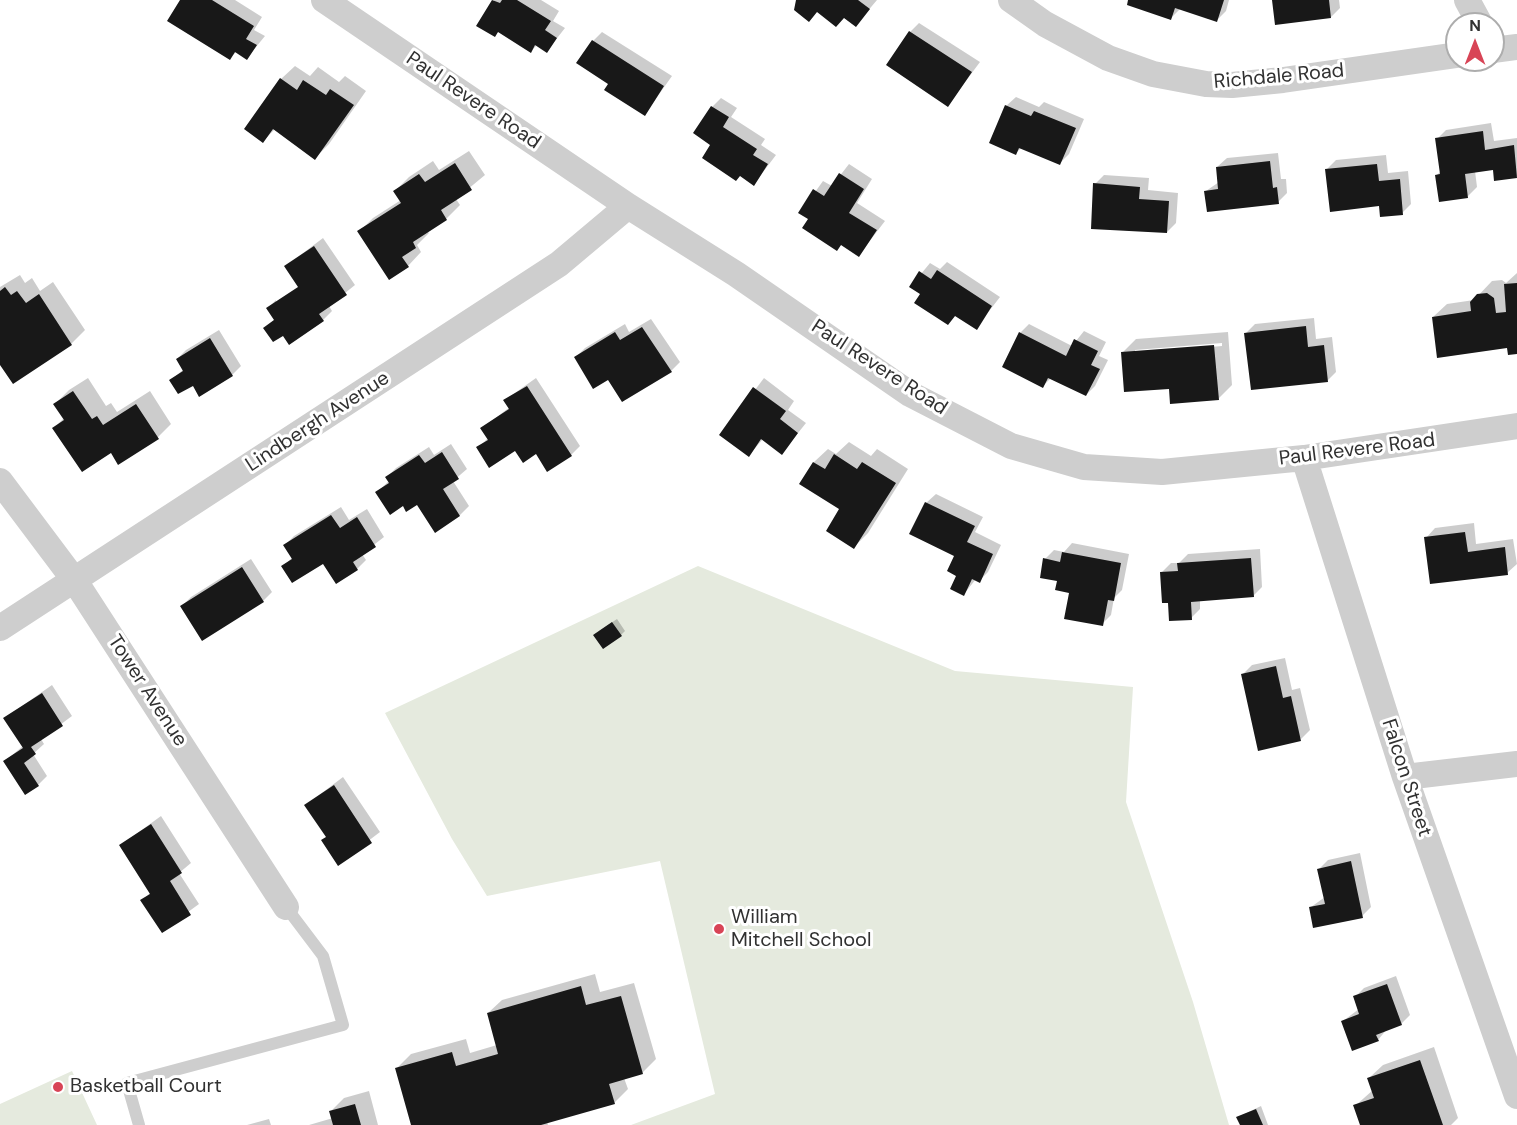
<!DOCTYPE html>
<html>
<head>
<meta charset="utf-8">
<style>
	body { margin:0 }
	#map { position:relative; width:1517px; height:1125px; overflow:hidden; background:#fff; font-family:"DM Sans",sans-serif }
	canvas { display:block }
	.north { position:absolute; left:1445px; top:12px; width:60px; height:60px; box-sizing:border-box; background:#fff; border:2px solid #adadad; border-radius:50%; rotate:0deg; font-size:16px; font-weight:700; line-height:24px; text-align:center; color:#313131 }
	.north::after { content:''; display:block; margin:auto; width:21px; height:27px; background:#d84456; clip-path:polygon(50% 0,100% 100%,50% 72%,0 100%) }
</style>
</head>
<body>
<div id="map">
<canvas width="1517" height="1125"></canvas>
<div class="north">N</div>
</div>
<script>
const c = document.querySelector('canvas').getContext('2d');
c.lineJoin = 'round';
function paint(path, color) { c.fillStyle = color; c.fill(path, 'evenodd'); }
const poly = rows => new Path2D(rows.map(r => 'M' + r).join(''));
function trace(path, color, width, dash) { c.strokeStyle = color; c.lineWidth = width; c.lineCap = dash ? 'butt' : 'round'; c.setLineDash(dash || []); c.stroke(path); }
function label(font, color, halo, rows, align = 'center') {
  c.font = font + ' "DM Sans",sans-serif'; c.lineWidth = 6; c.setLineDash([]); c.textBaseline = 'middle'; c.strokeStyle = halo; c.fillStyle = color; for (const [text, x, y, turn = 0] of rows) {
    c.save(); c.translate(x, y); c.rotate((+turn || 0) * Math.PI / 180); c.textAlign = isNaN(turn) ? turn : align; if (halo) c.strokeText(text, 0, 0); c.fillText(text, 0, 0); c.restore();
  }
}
const green = poly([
	[698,566,955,671,1133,687,1126,802,1193,1002,1229,1125,631,1125,715,1094,660,861,487,896,452,839,385,713],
	[72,1071,97,1125,0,1125,0,1104]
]);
const shadow = poly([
	[181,0,235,0,262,17,254,30,265,36,247,58,236,52,230,58],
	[494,0,541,0,559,11,553,21,565,28,547,51,537,45,531,51,499,31,495,35,478,25],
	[797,0,877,0,856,25,845,17,818,11],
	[1130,0,1229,0,1226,11,1217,20,1181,8,1171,18],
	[1274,0,1339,0,1340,8,1331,17],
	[919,23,980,62,948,105,910,32],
	[602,32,672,76,645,114,610,83,593,41],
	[295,66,310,76,318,67,339,82,345,76,366,91,329,144,315,158,275,129,263,141,281,79],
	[1016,97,1039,107,1044,102,1084,119,1069,154,1060,163,1022,147,1016,153,1006,106],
	[721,98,737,108,731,117,765,139,761,145,776,155,754,184,712,107],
	[1491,123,1494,141,1517,138,1517,176,1496,180,1494,169,1475,171,1477,187,1468,196,1437,175,1441,171,1437,139,1446,130],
	[469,151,485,175,456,199,460,205,446,219,427,231,429,233,417,245,421,252,408,266,359,232,373,218,401,200,395,191,409,177,433,161,439,170],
	[1278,153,1281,179,1286,179,1287,193,1278,202,1206,191,1219,182,1217,167,1227,158],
	[1386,155,1388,173,1408,171,1411,204,1402,213,1380,205,1327,169,1336,160],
	[849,164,872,179,857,203,885,221,859,255,842,244,837,249,810,219,800,213,823,181,832,186],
	[1104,175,1149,178,1148,190,1178,193,1176,223,1167,232,1095,184],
	[323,238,355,285,329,306,332,311,323,320,283,333,265,328,275,319,268,308,276,300,276,303,305,284,286,266],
	[947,262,1000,297,976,328,956,315,948,323,922,294,911,286,930,263,940,269],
	[1517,273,1517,352,1509,346,1433,317,1447,304,1474,300,1492,281,1502,280,1506,283],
	[20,275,25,283,32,278,40,291,53,282,85,330,71,344,13,382,0,362,0,287],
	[1314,318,1316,339,1332,337,1336,372,1327,381,1246,333,1255,324],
	[651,319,680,362,671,371,609,378,576,357,585,348,625,324,629,332],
	[1029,324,1072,346,1084,331,1106,342,1099,356,1108,360,1095,386,1086,395,1051,378,1043,386,1020,333],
	[219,330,241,366,232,375,193,383,171,380,184,369,177,359,186,350],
	[1228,332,1232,385,1218,399,1170,387,1122,353,1136,339],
	[1222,343,1222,346,1135,353,1135,350],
	[88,378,106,406,111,403,117,412,150,391,171,424,158,437,111,451,54,428,64,418,55,404,69,390],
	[536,378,580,446,571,455,478,448,488,438,482,428,510,407,505,400],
	[764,378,794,401,788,410,806,423,782,453,763,439,749,455,721,435],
	[849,442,871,456,877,449,908,469,868,533,854,547,841,509,801,484,814,462,828,449,836,454],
	[451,444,467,469,453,481,469,506,460,515,435,531,417,503,404,504,377,492,389,481,387,477,396,468,429,447,434,455],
	[936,494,983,517,975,532,1001,545,988,572,979,581,976,579,964,594,956,555,926,503],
	[341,507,349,520,367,509,384,537,362,554,366,560,357,569,324,562,283,566,293,557,285,545,294,536],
	[1474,523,1476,544,1513,539,1517,564,1507,573,1426,538,1435,528],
	[1072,543,1129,554,1122,590,1114,598,1111,615,1102,624,1058,580,1045,559,1054,550,1064,552],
	[1260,549,1262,587,1253,596,1200,600,1200,609,1191,618,1170,601,1161,573,1171,563,1179,563,1188,554],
	[251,559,272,592,263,601,182,606,191,597],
	[617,619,625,631,621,635,599,631],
	[1285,658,1292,690,1300,688,1310,730,1301,739,1243,674,1252,665],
	[52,685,72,716,41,739,44,744,33,754,47,776,38,785,5,761,23,746,5,718],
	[343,777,380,832,338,864,327,836,306,805],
	[161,816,191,863,179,873,199,904,162,931,142,901,151,892,121,845],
	[1360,853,1371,907,1362,916,1311,907,1325,897,1319,869,1328,860],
	[595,974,600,992,634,983,656,1059,642,1073,624,1078,628,1089,614,1103,547,1122,548,1125,413,1125,397,1068,411,1054,466,1039,470,1053,497,1045,488,1013,502,1000],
	[1396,976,1410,1015,1401,1024,1387,1029,1378,1040,1343,1021,1359,1009,1355,997,1364,988],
	[1434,1047,1458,1118,1451,1125,1362,1125,1355,1106,1373,1090,1369,1078,1383,1065],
	[369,1091,378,1125,309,1125,333,1118,331,1111,344,1098],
	[1261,1106,1268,1125,1241,1125,1238,1117],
	[269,1119,271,1125,247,1125]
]);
const building = poly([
	[180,0,212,0,254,26,246,39,257,45,247,60,235,52,230,60,167,21],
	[492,0,500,3,502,0,517,0,551,21,545,30,557,38,547,53,535,45,531,53,498,32,495,37,476,26],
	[796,0,858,0,870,9,856,27,844,18,836,27,817,12,809,22,794,10],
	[1128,0,1224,0,1217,22,1175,8,1171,20,1127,5],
	[1272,0,1329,0,1331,18,1275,25],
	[909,31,972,72,948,107,886,65],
	[592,40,664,86,645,116,604,90,608,84,576,63],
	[280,78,297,90,303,80,326,95,330,89,354,105,315,160,273,129,263,143,244,129],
	[1005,105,1031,116,1034,111,1076,128,1060,165,1019,148,1016,155,989,143],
	[711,106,729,117,723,127,757,149,753,155,768,164,754,186,740,176,736,181,702,158,710,145,693,133],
	[1483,131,1485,150,1514,145,1517,178,1494,181,1493,170,1465,174,1468,198,1439,202,1435,175,1440,174,1435,138],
	[1270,161,1273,188,1277,187,1279,204,1207,212,1204,191,1218,189,1216,167],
	[455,163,472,190,441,210,447,220,413,242,416,248,402,257,409,267,389,280,357,231,401,203,393,191,419,174,425,182],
	[1377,164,1379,181,1400,179,1403,215,1380,217,1379,206,1330,212,1325,169],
	[839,173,864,189,849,213,877,230,859,257,841,245,837,251,802,228,808,219,798,213,813,189,824,196],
	[1093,183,1140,187,1139,199,1169,201,1167,233,1091,229],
	[314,246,347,295,319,314,324,321,289,345,283,336,273,342,263,328,274,320,266,308,298,287,284,266],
	[937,270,992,306,977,330,955,316,948,325,914,303,920,294,909,287,919,271,931,279],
	[1517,283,1517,354,1508,355,1507,348,1437,358,1432,317,1471,311,1470,302,1477,294,1487,293,1494,298,1496,313,1506,312,1504,284],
	[5,287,11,295,17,291,26,303,39,294,72,345,13,384,0,365,0,291],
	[1306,326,1308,347,1324,345,1328,382,1251,390,1244,333],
	[642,327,672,372,622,402,608,380,593,389,574,357,615,332,620,340],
	[1019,332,1066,356,1074,339,1098,351,1091,365,1100,369,1086,396,1048,378,1043,388,1002,367],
	[210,338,233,376,199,397,193,386,178,394,169,380,183,371,176,359],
	[1214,345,1219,400,1170,404,1169,389,1124,392,1121,352],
	[527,386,572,456,547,472,536,454,523,463,515,451,489,468,476,447,488,440,480,428,509,409,503,400],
	[753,387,786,411,780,419,798,433,782,455,761,439,749,457,719,435],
	[73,391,92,419,97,416,103,425,136,404,159,439,118,465,111,453,82,472,52,428,64,420,53,404],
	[442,452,459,479,443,489,460,516,435,533,417,505,406,512,403,506,390,515,375,492,389,483,385,477,419,455,425,463],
	[834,454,857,469,862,462,896,483,854,549,826,531,839,509,799,484,813,462,825,469],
	[925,502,975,526,967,542,993,554,980,583,972,579,964,596,950,589,956,576,947,571,954,556,909,534],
	[331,515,340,528,357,517,376,547,353,562,358,570,336,584,323,564,292,583,281,566,292,559,283,545],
	[1465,532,1468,552,1505,547,1508,575,1430,584,1424,537],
	[1062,552,1121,563,1114,601,1108,600,1103,626,1064,619,1069,593,1055,590,1057,581,1040,578,1043,558,1060,562],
	[1251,558,1254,597,1191,602,1192,620,1169,621,1168,603,1162,603,1160,572,1178,571,1177,563],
	[242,567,264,602,202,641,180,606],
	[612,622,622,636,603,649,593,635],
	[1276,666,1283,698,1291,696,1301,741,1258,751,1241,674],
	[42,693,63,726,31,747,36,754,24,763,39,786,25,795,3,761,23,748,3,718],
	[334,785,372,843,338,866,321,840,326,837,304,805],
	[151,824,182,873,170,881,191,915,162,933,140,900,150,894,119,845],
	[1351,861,1363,918,1313,928,1309,907,1325,904,1317,869],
	[1387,984,1402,1025,1376,1035,1379,1041,1352,1051,1341,1021,1359,1014,1353,996],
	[581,986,586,1005,621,996,643,1074,609,1084,615,1104,541,1125,411,1125,395,1068,452,1052,456,1066,498,1054,487,1013],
	[1420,1060,1443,1125,1360,1125,1353,1105,1374,1098,1367,1078],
	[355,1104,361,1125,333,1125,329,1111],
	[1256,1109,1263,1125,1240,1125,1236,1117]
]);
const service = poly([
	[139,1125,127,1083,343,1025,323,956,286,907]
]);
const minor = poly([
	[324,0,628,206,736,274,910,394,1011,446,1084,467,1162,472,1304,458,1517,426],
	[1011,0,1045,24,1108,58,1153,74,1206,84,1232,85,1283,80,1457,55],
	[1467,0,1480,24],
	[1493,50,1517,47],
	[1304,458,1405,777,1517,1096],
	[0,481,75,581,286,907],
	[0,628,559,264,628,206],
	[1405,777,1517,764]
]);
const markers = [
	[719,929,6,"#d84456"],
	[58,1087,6,"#d84456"]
];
const streetNames = [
	["Richdale Road",1279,77,-5],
	["Paul Revere Road",473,101,34],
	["Paul Revere Road",879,368,33],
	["Lindbergh Avenue",318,422,-33],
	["Paul Revere Road",1357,450,-7],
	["Tower Avenue",147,691,57],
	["Falcon Street",1406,778,72]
];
const poiNames = [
	["William",731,918],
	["Mitchell School",731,941],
	["Basketball Court",70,1087]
];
paint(green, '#e5eade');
paint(shadow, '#0003');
paint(building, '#181818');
trace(service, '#cecece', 12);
trace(minor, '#cecece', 26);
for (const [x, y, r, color] of markers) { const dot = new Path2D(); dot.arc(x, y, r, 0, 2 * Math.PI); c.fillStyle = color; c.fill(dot); trace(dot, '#fff', 2); }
label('20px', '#313131', '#fff', streetNames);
label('20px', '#313131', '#fff', poiNames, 'left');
</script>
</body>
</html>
